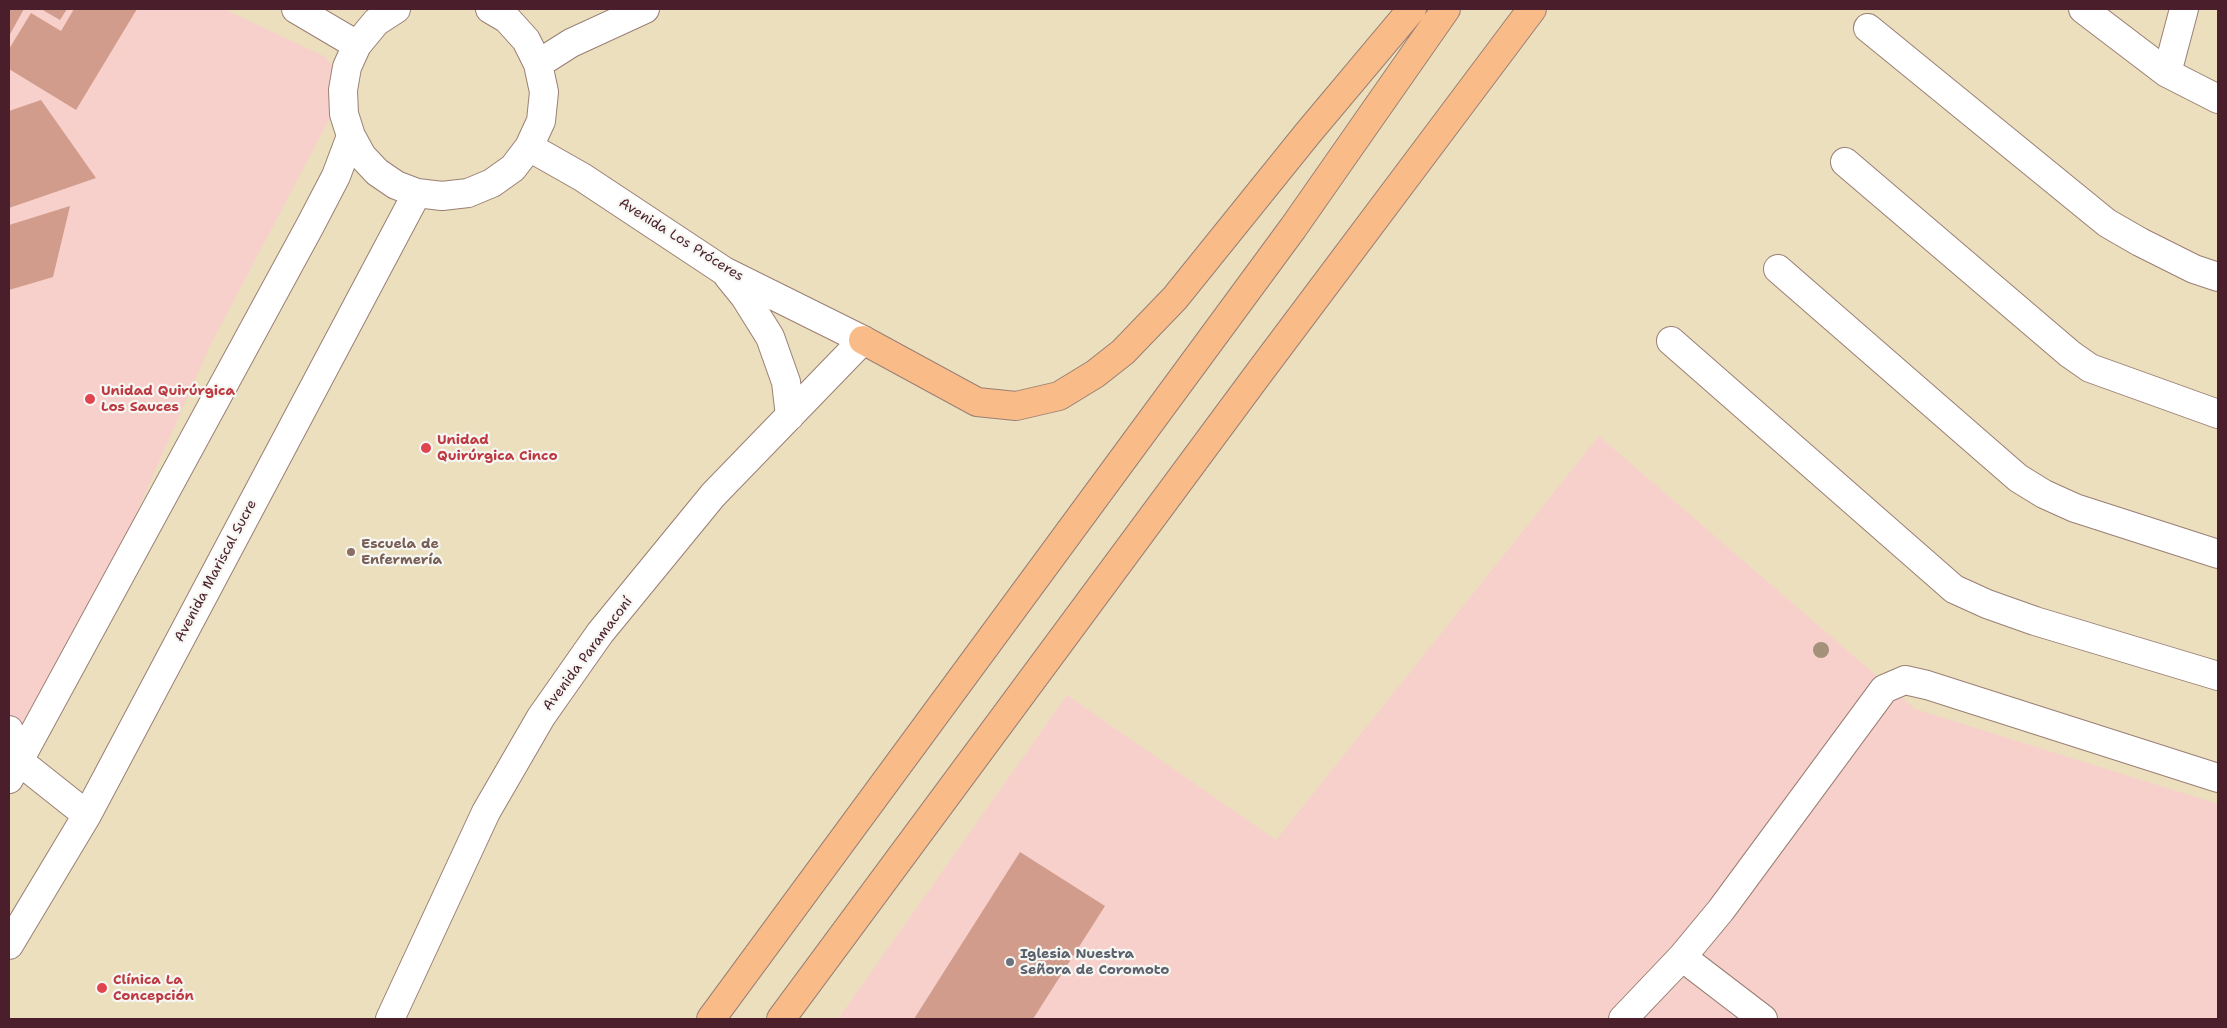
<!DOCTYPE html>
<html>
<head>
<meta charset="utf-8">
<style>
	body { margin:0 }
	#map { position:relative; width:2227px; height:1028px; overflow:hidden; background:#ebdfbe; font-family:"Shantell Sans",sans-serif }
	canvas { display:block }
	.frame { position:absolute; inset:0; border:10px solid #4a1f2b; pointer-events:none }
</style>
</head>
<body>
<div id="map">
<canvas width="2227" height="1028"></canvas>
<div class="frame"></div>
</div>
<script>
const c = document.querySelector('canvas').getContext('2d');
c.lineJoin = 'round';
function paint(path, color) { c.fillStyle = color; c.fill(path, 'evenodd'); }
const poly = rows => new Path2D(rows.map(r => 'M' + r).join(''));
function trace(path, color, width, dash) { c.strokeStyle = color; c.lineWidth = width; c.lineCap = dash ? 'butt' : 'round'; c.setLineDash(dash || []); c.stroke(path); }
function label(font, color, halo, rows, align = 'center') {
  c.font = font + ' "Shantell Sans",sans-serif'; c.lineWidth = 4.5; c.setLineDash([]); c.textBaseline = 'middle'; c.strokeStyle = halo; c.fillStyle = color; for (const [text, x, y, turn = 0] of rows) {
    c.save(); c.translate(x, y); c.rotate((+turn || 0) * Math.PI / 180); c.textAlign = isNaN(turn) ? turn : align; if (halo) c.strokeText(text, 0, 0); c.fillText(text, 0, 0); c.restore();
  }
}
const built = poly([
	[9,9,224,9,326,57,335,70,332,114,210,346,129,530,9,783],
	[1599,436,1915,709,2218,804,2218,1019,838,1019,1067,695,1276,840]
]);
const building = poly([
	[9,9,24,9,9,36],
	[41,9,67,9,60,20],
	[74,9,137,9,76,110,9,69,9,49,31,13,61,31],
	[41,100,96,178,9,208,9,111],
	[70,206,53,277,9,290,9,225],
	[1020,852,1105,906,1033,1019,914,1019]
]);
const minor = poly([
	[296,9,357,45],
	[396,9,376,22,357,45,347,67,343,90,344,114,351,136,362,156,377,172,396,185,417,193,442,196,468,193,492,183,513,168,529,147,541,121,544,92,538,64,526,40,507,19,490,9],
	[2083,9,2167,73,2218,99],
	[1868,28,2107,223,2140,242,2194,269,2218,277],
	[538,64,571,43,645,9],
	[2167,73,2184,9],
	[1845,162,2070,354,2090,368,2218,414],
	[1778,269,2018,478,2044,494,2075,508,2218,554],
	[728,276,745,297,770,337,786,382,790,416],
	[1671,341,1954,589,1987,604,2035,621,2218,676],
	[9,730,19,761,87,815],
	[9,779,311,224,336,176,351,136],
	[9,945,87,815,417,193],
	[1682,957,1721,910,1884,689,1905,680,1927,685,2218,778],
	[390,1019,486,812,541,717,600,633,713,495,863,340,724,271,582,177,529,147],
	[1623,1019,1682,957,1763,1019]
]);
const highway = poly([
	[863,340,977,402,1016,406,1059,396,1095,374,1123,352,1175,298,1308,133,1412,9],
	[711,1019,1293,228,1446,9],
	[781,1019,1256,377,1532,9]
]);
const trees = [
	[1821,650]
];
const markers = [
	[90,399,6,"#e0444e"],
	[426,448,6,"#e0444e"],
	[351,552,5,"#8d6e63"],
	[1010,962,5,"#6b7280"],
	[102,988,6,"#e0444e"]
];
const streetNames = [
	["Avenida Los Próceres",681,240,32],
	["Avenida Mariscal Sucre",216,571,-62],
	["Avenida Paramaconí",588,654,-53]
];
const healthNames = [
	["Unidad Quirúrgica",101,391],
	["Los Sauces",101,407],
	["Unidad",437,440],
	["Quirúrgica Cinco",437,456],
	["Clínica La",113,980],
	["Concepción",113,996]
];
const educationNames = [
	["Escuela de",361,544],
	["Enfermería",361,560]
];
const worshipNames = [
	["Iglesia Nuestra",1020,954],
	["Señora de Coromoto",1020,970]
];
paint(built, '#f7d0cb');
paint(building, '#d19c8c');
trace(minor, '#9a7f74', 30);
trace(highway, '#9a7f74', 30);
trace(minor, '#fff', 28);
trace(highway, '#f9bc89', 28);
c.fillStyle = '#a39279';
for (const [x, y] of trees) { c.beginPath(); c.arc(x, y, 8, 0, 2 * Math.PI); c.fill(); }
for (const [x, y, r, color] of markers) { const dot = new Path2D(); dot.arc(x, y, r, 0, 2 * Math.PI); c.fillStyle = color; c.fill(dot); trace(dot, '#f6f6f2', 2); }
label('14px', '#4a1f2b', '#f6f6f2', streetNames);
label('bold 14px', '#be3a42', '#f6f6f2', healthNames, 'left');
label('bold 14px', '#785e54', '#f6f6f2', educationNames, 'left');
label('bold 14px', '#5b616d', '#f6f6f2', worshipNames, 'left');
</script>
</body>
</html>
